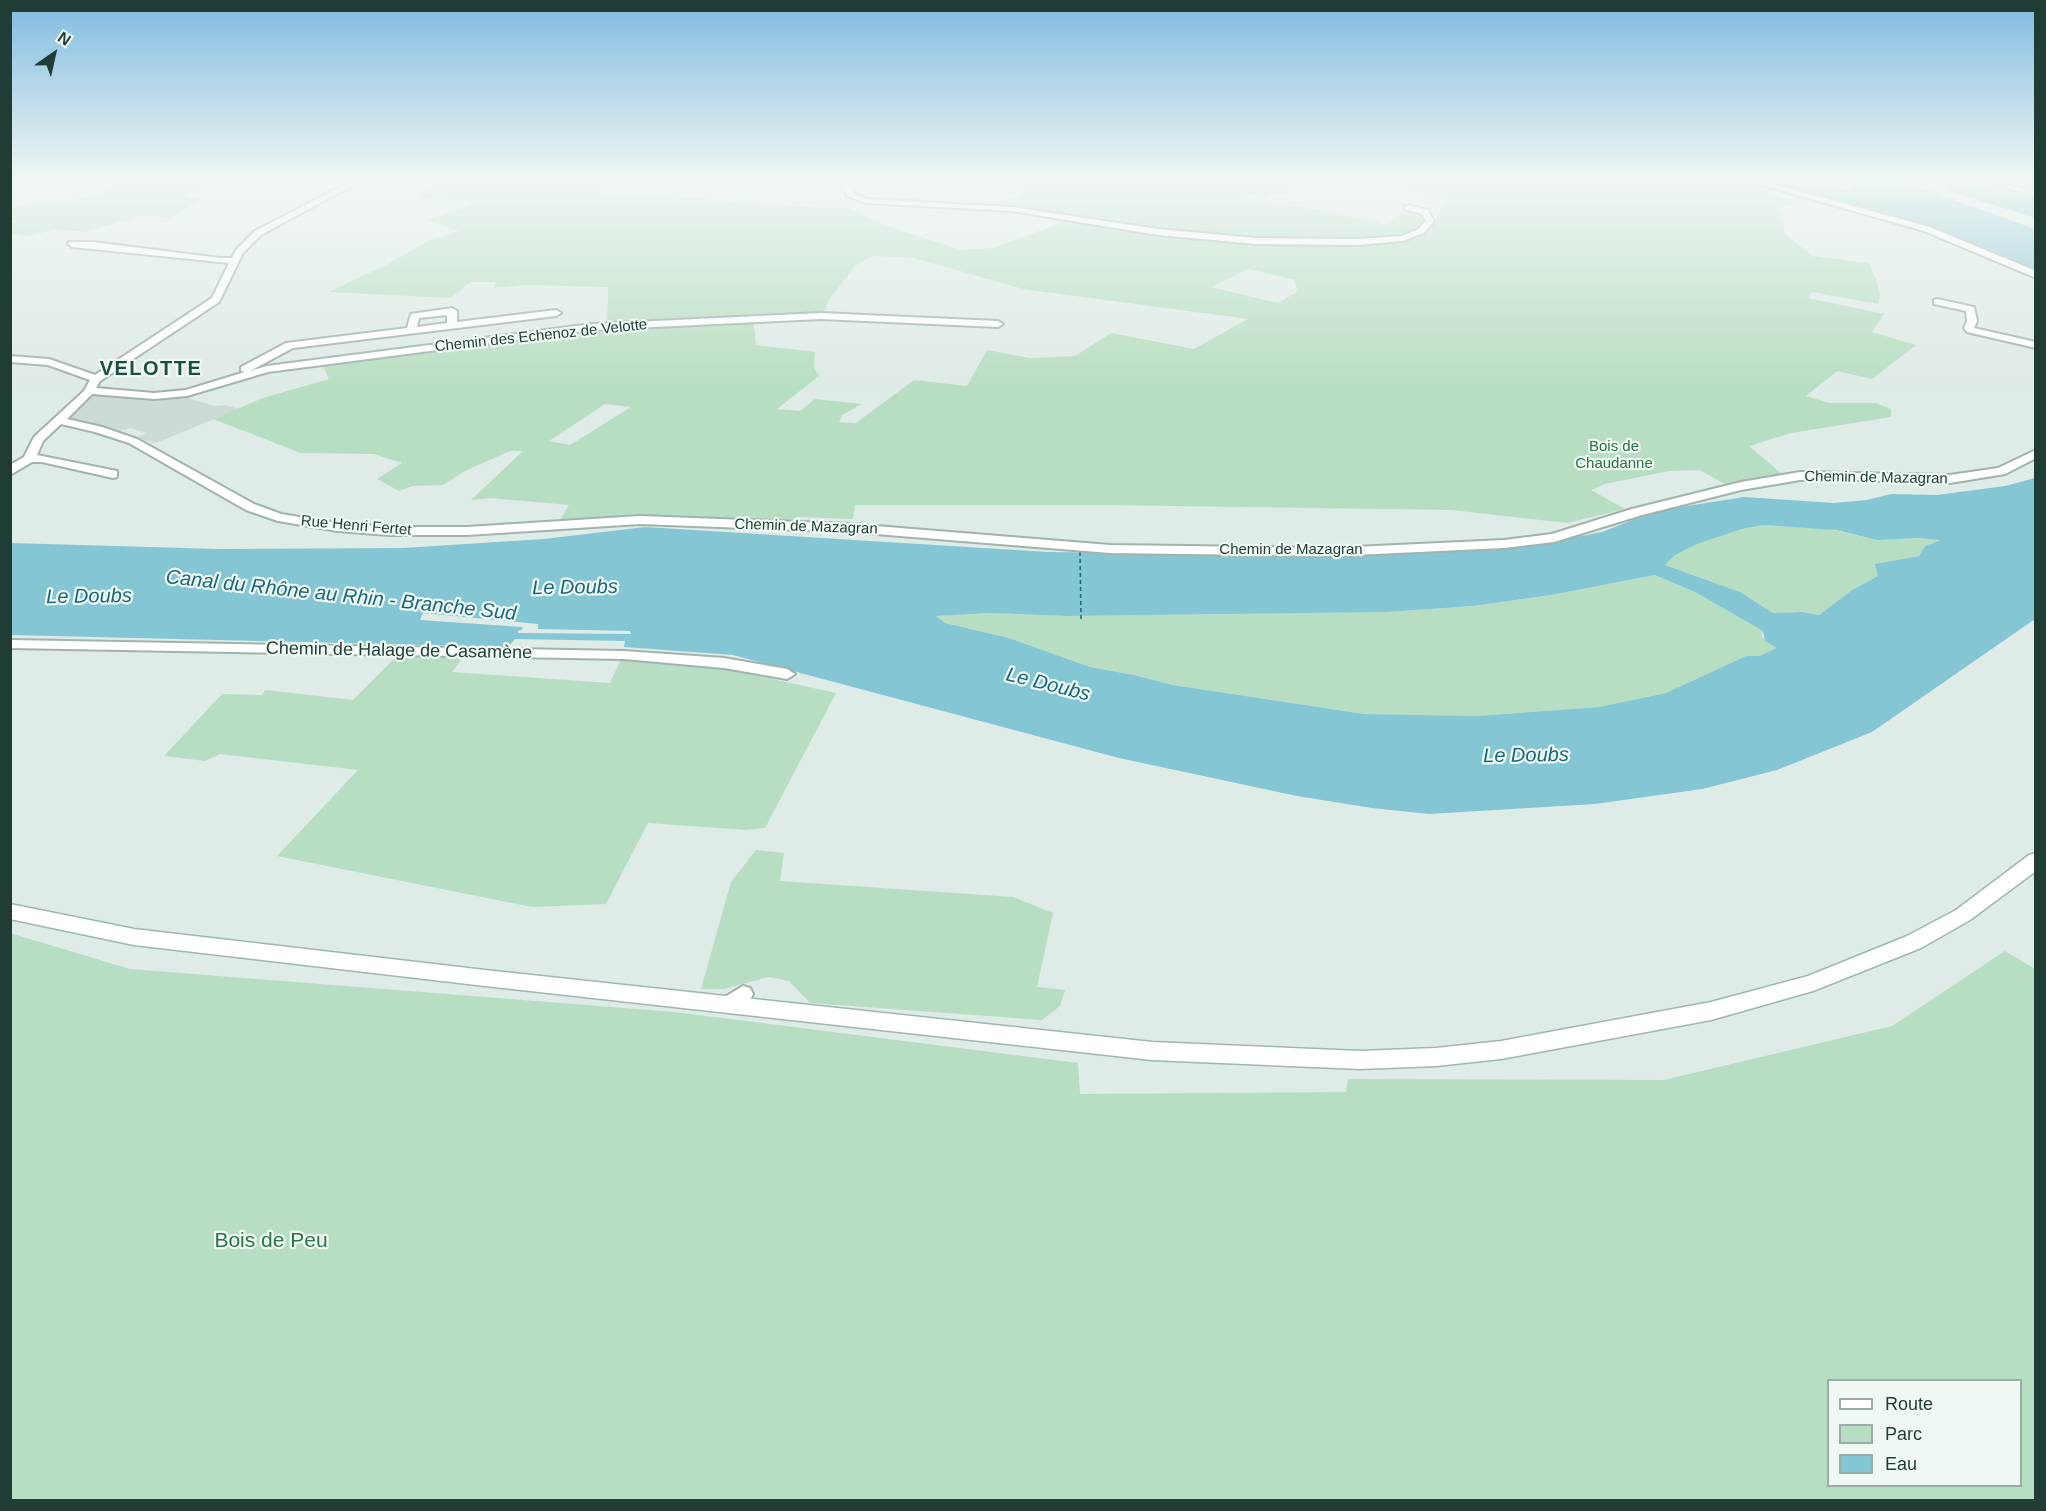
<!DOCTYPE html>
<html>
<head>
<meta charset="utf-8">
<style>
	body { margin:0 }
	#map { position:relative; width:2046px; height:1511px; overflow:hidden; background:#dfebe6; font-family:Helvetica,sans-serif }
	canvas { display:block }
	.frame { position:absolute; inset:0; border:12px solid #1f3c35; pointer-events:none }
	.legend { position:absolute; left:1827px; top:1379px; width:195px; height:108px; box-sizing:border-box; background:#f0f8f4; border:2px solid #9cada8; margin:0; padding:8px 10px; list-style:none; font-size:18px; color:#1f3c35 }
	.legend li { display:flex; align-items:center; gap:12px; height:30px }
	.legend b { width:30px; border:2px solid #9cada8 }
	.north { position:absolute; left:24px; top:24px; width:60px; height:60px; -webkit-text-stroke:4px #f0f8f4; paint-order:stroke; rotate:34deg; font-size:16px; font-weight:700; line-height:24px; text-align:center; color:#1f3c35 }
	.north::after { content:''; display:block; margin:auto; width:21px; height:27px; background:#1f3c35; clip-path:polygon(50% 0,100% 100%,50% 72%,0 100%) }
</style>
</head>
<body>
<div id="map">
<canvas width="2046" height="1511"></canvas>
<div class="frame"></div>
<ul class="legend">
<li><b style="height:8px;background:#fff"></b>Route</li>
<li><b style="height:16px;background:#b7dec2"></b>Parc</li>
<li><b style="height:16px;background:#84c6d4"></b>Eau</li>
</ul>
<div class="north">N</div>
</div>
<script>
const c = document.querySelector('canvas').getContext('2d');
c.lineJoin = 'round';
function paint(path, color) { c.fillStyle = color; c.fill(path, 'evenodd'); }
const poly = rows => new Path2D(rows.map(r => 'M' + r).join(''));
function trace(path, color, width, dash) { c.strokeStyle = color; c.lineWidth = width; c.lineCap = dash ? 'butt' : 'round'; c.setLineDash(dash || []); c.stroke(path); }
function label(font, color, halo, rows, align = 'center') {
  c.font = font + ' Helvetica,sans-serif'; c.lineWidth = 4.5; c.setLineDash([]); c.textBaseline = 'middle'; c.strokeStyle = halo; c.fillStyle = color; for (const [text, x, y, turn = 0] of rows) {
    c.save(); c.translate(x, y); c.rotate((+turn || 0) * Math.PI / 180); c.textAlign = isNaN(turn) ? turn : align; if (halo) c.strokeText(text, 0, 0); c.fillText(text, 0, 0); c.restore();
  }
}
const built = poly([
	[101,394,151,399,184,397,215,406,226,405,238,409,156,443,137,438,146,433,131,428,115,432,72,419,70,414,91,397]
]);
const green = poly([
	[139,177,222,177,184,196,202,199,171,218,145,215,83,232,55,229,27,237,14,233,11,234,11,224,18,221,11,219,11,208,43,200,72,201,101,192],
	[505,177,616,177,598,192,664,195,712,200,819,208,848,208,885,225,961,250,993,248,1072,219,1257,242,1403,241,1427,232,1434,224,1446,198,1418,190,1410,191,1368,177,1743,177,1758,181,1749,184,1793,203,1778,208,1786,235,1813,256,1868,263,1876,279,1880,295,1878,304,1812,292,1808,298,1884,314,1872,332,1916,345,1872,379,1837,371,1806,396,1829,403,1875,403,1891,409,1891,417,1791,433,1749,446,1782,474,1726,485,1700,470,1669,471,1605,484,1591,490,1625,509,1567,523,1451,510,1105,505,855,505,853,519,798,517,787,522,559,522,569,505,491,498,471,500,523,451,510,451,465,471,443,485,413,486,399,491,377,479,402,463,374,454,301,453,213,419,263,398,329,379,322,364,607,324,608,287,526,285,494,288,496,282,470,282,451,298,328,292,386,265,430,240,459,231,426,220,472,205,475,201,416,198,440,184,498,186],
	[872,256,914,258,1023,289,1248,319,1194,349,1111,333,1075,356,1030,358,987,350,967,386,914,380,856,423,839,422,842,415,862,404,815,399,800,411,777,409,819,376,814,367,815,352,756,345,753,317,823,314,829,300,855,266],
	[1248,269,1295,280,1297,292,1278,303,1211,287],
	[605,404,631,407,570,445,549,441],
	[1034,177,1287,177,1297,179,1284,194,1270,193,1266,196,1251,194,1247,197,1248,201,1323,210,1388,225,1408,208,1420,213,1424,217,1424,222,1417,230,1394,237,1256,241,1158,232,1077,217,990,205,1017,198,1030,186],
	[1763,525,1829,529,1877,540,1921,538,1941,539,1925,546,1919,556,1876,564,1878,576,1852,590,1819,615,1802,612,1773,613,1740,592,1665,565,1675,555,1697,544,1742,529],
	[1656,575,1695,592,1763,631,1762,637,1778,648,1759,656,1746,656,1666,693,1599,707,1477,716,1364,714,1173,685,1134,675,1090,667,1009,638,945,623,935,616,990,613,1068,616,1388,612,1473,606,1551,595],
	[399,654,465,655,452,672,610,683,621,659,647,659,713,666,836,693,765,828,746,830,648,823,606,904,532,907,277,856,358,770,220,754,205,761,164,756,222,694,262,695,265,690,353,700],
	[756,850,784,853,780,881,1013,897,1053,913,1037,987,1065,990,1060,1006,1042,1020,810,1003,789,981,768,977,724,989,701,989,731,882],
	[10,933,130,969,675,1012,1078,1063,1080,1094,1346,1092,1348,1079,1664,1080,1892,1026,2005,951,2035,969,2035,1500,11,1500],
	[1828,1380,2020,1380,2020,1486,1828,1486]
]);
const water = poly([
	[1744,177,1804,177,1850,191,1854,189,1831,177,1890,177,2035,229,2035,269,1988,249,1926,228],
	[1924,177,1949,177,2015,194,2035,197,2035,218,1953,192,1949,191,1948,184],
	[2035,478,2035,619,1872,732,1777,770,1702,789,1595,804,1429,814,1372,808,1297,796,1119,758,733,655,624,647,625,641,515,639,508,647,11,635,11,543,219,549,403,548,544,539,645,527,1048,552,1321,555,1529,546,1602,532,1655,511,1744,497,1834,503,1867,500,1891,494,1937,495,2005,486],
	[1763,525,1836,530,1877,540,1921,538,1940,540,1925,546,1919,556,1875,564,1878,576,1852,590,1819,615,1802,612,1773,613,1740,592,1665,565,1675,555,1697,544,1742,529],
	[1655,575,1695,592,1763,631,1765,641,1777,648,1759,656,1746,656,1666,693,1599,707,1477,716,1364,714,1173,685,1134,675,1090,667,1009,638,945,623,936,616,990,613,1068,616,1388,612,1473,606,1551,595],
	[423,613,538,624,538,629,630,631,631,634,518,633,518,631,523,629,522,627,420,620]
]);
const ferry = poly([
	[1080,552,1081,619]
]);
const street = poly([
	[359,177,368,177,261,235,243,253,219,302,100,381,96,388,154,393,186,390,245,372,241,371,241,367,286,343,407,328,411,314,452,308,457,311,457,322,556,310,561,313,556,316,293,348,250,371,267,366,592,324,821,313,998,321,1003,324,998,327,821,319,592,330,268,372,187,396,154,399,92,394,67,419,102,427,137,439,254,504,281,514,338,523,389,527,467,527,640,516,851,524,1110,545,1333,548,1504,540,1552,534,1632,509,1741,482,1800,472,1950,475,1998,468,2036,450,2036,458,2005,474,1950,483,1823,479,1800,480,1741,490,1642,515,1554,542,1504,548,1333,556,1110,553,851,532,640,524,467,535,389,535,338,531,278,521,246,510,129,443,95,432,61,424,43,441,37,455,117,471,117,477,113,478,42,462,32,462,10,475,10,465,24,457,34,437,84,391,90,380,48,365,10,362,10,356,49,359,95,375,212,298,229,263,72,247,68,244,69,242,93,242,220,258,232,258,236,250,255,231,359,177],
	[447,315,447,323,417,327,419,318,447,315],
	[841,177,849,177,854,193,867,199,1012,207,1158,229,1256,238,1358,239,1402,236,1418,229,1426,221,1422,214,1405,209,1404,207,1408,205,1428,210,1434,221,1424,233,1403,241,1358,245,1256,244,1158,235,1012,211,865,203,847,196,841,177],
	[1734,177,1746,177,1930,227,2036,271,2036,278,1924,231,1734,177],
	[1937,299,1974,307,1977,321,1974,328,2036,342,2036,348,1967,332,1964,328,1967,321,1966,311,1934,304,1934,300,1937,299],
	[10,640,624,651,724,658,787,669,795,674,787,679,724,668,624,659,10,648,10,640],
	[743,986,750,988,753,994,750,1000,737,1010,730,1012,723,1010,720,1004,723,998,743,986]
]);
const secondary = poly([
	[1963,177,1976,177,2036,191,2036,196,1963,177],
	[2036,853,2036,871,1970,920,1921,948,1813,991,1711,1020,1501,1059,1436,1066,1360,1069,1152,1060,485,986,134,945,10,919,10,904,134,929,485,970,1152,1042,1360,1051,1436,1048,1501,1041,1711,1002,1808,976,1907,936,1956,910,2029,855,2036,853]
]);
const farStreetnames = [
	["Chemin des Echenoz de Velotte",541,336,-6],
	["Chemin de Mazagran",1876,478,1],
	["Rue Henri Fertet",356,526,5],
	["Chemin de Mazagran",806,527,2],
	["Chemin de Mazagran",1291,550]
];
const farParknames = [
	["Bois de",1614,447],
	["Chaudanne",1614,464]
];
const streetNames = [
	["Chemin de Halage de Casamène",399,651,1]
];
const farDistrictnames = [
	["VELOTTE",151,369]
];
const waterNames = [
	["Le Doubs",575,588,-1],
	["Canal du Rhône au Rhin - Branche Sud",341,596,6],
	["Le Doubs",89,597,-1],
	["Le Doubs",1048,685,14],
	["Le Doubs",1526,756,-1]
];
const nearParknames = [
	["Bois de Peu",271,1241]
];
paint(built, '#cddbd5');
paint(green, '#b7dec2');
paint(water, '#84c6d4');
trace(ferry, '#17687b', 1.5, [4, 3]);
trace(street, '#a2b3ad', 4);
trace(secondary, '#9db8af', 3);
paint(street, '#fff');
paint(secondary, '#fff');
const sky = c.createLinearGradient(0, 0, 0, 388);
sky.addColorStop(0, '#80bbe0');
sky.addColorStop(0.46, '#f1f6f4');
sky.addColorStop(1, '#f1f6f400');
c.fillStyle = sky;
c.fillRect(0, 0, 2046, 388);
label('15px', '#1f3c35', '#f0f8f4', farStreetnames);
label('15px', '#287547', '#f0f8f4', farParknames);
label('18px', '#1f3c35', '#f0f8f4', streetNames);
c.letterSpacing = '1.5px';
label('bold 20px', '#1a4f44', '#f0f8f4', farDistrictnames);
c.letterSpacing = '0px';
label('italic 20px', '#17687b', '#f0f8f4', waterNames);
label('21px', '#287547', '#f0f8f4', nearParknames);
</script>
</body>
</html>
